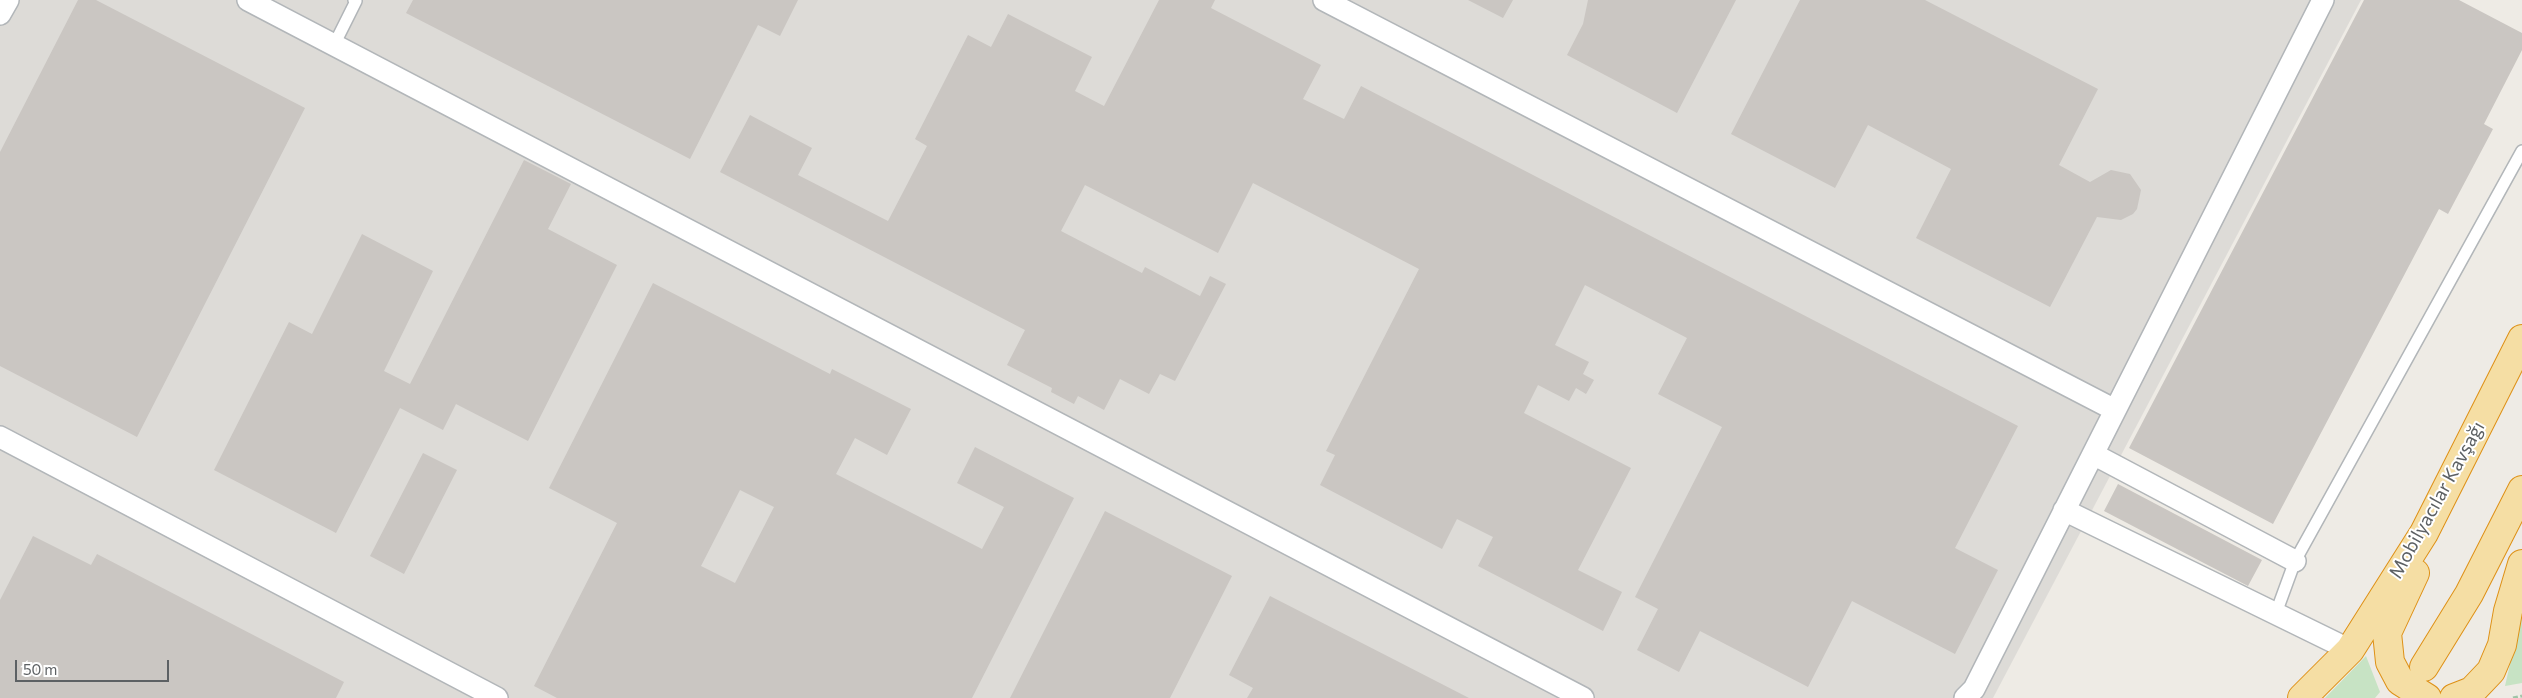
<!DOCTYPE html>
<html>
<head>
<meta charset="utf-8">
<style>
	body { margin:0 }
	#map { position:relative; width:2522px; height:698px; overflow:hidden; background:#eeebe5; font-family:Commissioner,sans-serif }
	canvas { display:block }
	.scale { position:absolute; left:15px; top:660px; width:154px; height:22px; box-sizing:border-box; border:2px solid #5d6164; border-top:0; padding-left:6px; font-size:15px; line-height:18px; white-space:nowrap; color:#5d6164; -webkit-text-stroke:4px #fff; paint-order:stroke }
</style>
</head>
<body>
<div id="map">
<canvas width="2522" height="698"></canvas>
<div class="scale">50 m</div>
</div>
<script>
const c = document.querySelector('canvas').getContext('2d');
c.lineJoin = 'round';
function paint(path, color) { c.fillStyle = color; c.fill(path, 'evenodd'); }
const poly = rows => new Path2D(rows.map(r => 'M' + r).join(''));
function trace(path, color, width, dash) { c.strokeStyle = color; c.lineWidth = width; c.lineCap = dash ? 'butt' : 'round'; c.setLineDash(dash || []); c.stroke(path); }
function label(font, color, halo, rows, align = 'center') {
  c.font = font + ' Commissioner,sans-serif'; c.lineWidth = 4; c.setLineDash([]); c.textBaseline = 'middle'; c.strokeStyle = halo; c.fillStyle = color; for (const [text, x, y, turn = 0] of rows) {
    c.save(); c.translate(x, y); c.rotate((+turn || 0) * Math.PI / 180); c.textAlign = isNaN(turn) ? turn : align; if (halo) c.strokeText(text, 0, 0); c.fillText(text, 0, 0); c.restore();
  }
}
const industrial = poly([
	[0,0,2361,0,1993,698,0,698]
]);
const green = poly([
	[2522,611,2522,683,2505,686],
	[2366,656,2380,692,2375,698,2325,698]
]);
const building = poly([
	[78,0,96,0,305,108,137,437,0,366,0,152],
	[413,0,798,0,780,36,758,25,690,159,406,13],
	[1159,0,1215,0,1211,8,1321,65,1303,99,1344,119,1361,86,2018,426,1955,548,1998,570,1955,654,1852,601,1808,687,1700,631,1679,672,1637,650,1658,609,1635,597,1722,427,1658,394,1687,338,1585,285,1555,345,1589,362,1583,374,1594,380,1586,394,1576,388,1569,401,1538,385,1524,413,1631,468,1578,570,1622,592,1603,631,1478,566,1493,537,1457,519,1442,549,1320,485,1335,455,1326,451,1419,269,1253,183,1218,253,1085,185,1061,231,1142,273,1145,267,1200,296,1210,276,1226,284,1175,381,1160,374,1149,394,1120,379,1104,410,1078,396,1074,404,1051,392,1052,388,1007,365,1025,330,720,172,750,115,812,148,798,175,888,221,927,146,915,139,968,35,991,47,1008,14,1092,57,1075,91,1104,106],
	[1468,0,1513,0,1503,18],
	[1588,0,1736,0,1677,113,1567,55,1583,24],
	[1800,0,1925,0,2098,89,2059,165,2090,182,2111,170,2130,174,2141,190,2137,209,2133,214,2121,220,2097,217,2050,307,1916,238,1951,169,1868,125,1835,188,1731,134],
	[2364,0,2459,0,2522,33,2522,50,2484,124,2493,129,2448,214,2439,209,2273,524,2129,448],
	[524,160,571,184,548,229,617,265,528,441,456,404,443,430,400,408,336,533,214,470,289,322,312,334,362,234,433,271,384,371,410,384],
	[653,283,830,374,832,369,911,409,887,455,855,438,836,474,982,549,1004,507,957,483,975,447,1074,498,972,698,557,698,534,686,617,523,549,488],
	[740,490,774,507,735,583,701,566],
	[423,453,457,470,404,574,370,556],
	[2118,484,2262,560,2248,586,2104,511],
	[1105,511,1232,576,1170,698,1010,698],
	[33,536,91,565,97,554,344,682,336,698,0,698,0,600],
	[1270,596,1397,661,1469,698,1247,698,1253,688,1229,675]
]);
const path = poly([
	[2513,698,2522,696]
]);
const service = poly([
	[334,45,356,1,354,0],
	[2276,613,2295,561,2522,151]
]);
const minor = poly([
	[248,0,1583,698],
	[1324,0,2115,410],
	[0,14,8,0],
	[0,437,497,698],
	[2093,454,2295,561],
	[2064,510,2350,650],
	[1965,698,1974,689,2323,0]
]);
const trunk = poly([
	[2415,573,2387,633,2390,662,2400,681,2427,698],
	[2424,667,2469,594,2522,490],
	[2302,698,2350,650,2424,533,2522,339],
	[2454,698,2472,691,2491,671,2502,645,2508,611,2522,564]
]);
const streetNames = [
	["Mobilyacılar Kavşağı",2437,500,-61]
];
paint(industrial, '#dddbd7');
paint(green, '#c7e3c4');
paint(building, '#cac6c2');
trace(service, '#b2b6b9', 14);
trace(minor, '#b2b6b9', 24);
trace(trunk, '#de9015', 30);
trace(path, '#9ec4a6', 3, [5, 2.5]);
trace(service, '#fff', 11);
trace(minor, '#fff', 21);
trace(trunk, '#f5dea4', 28);
label('19px', '#5d6164', '#fff', streetNames);
</script>
</body>
</html>
